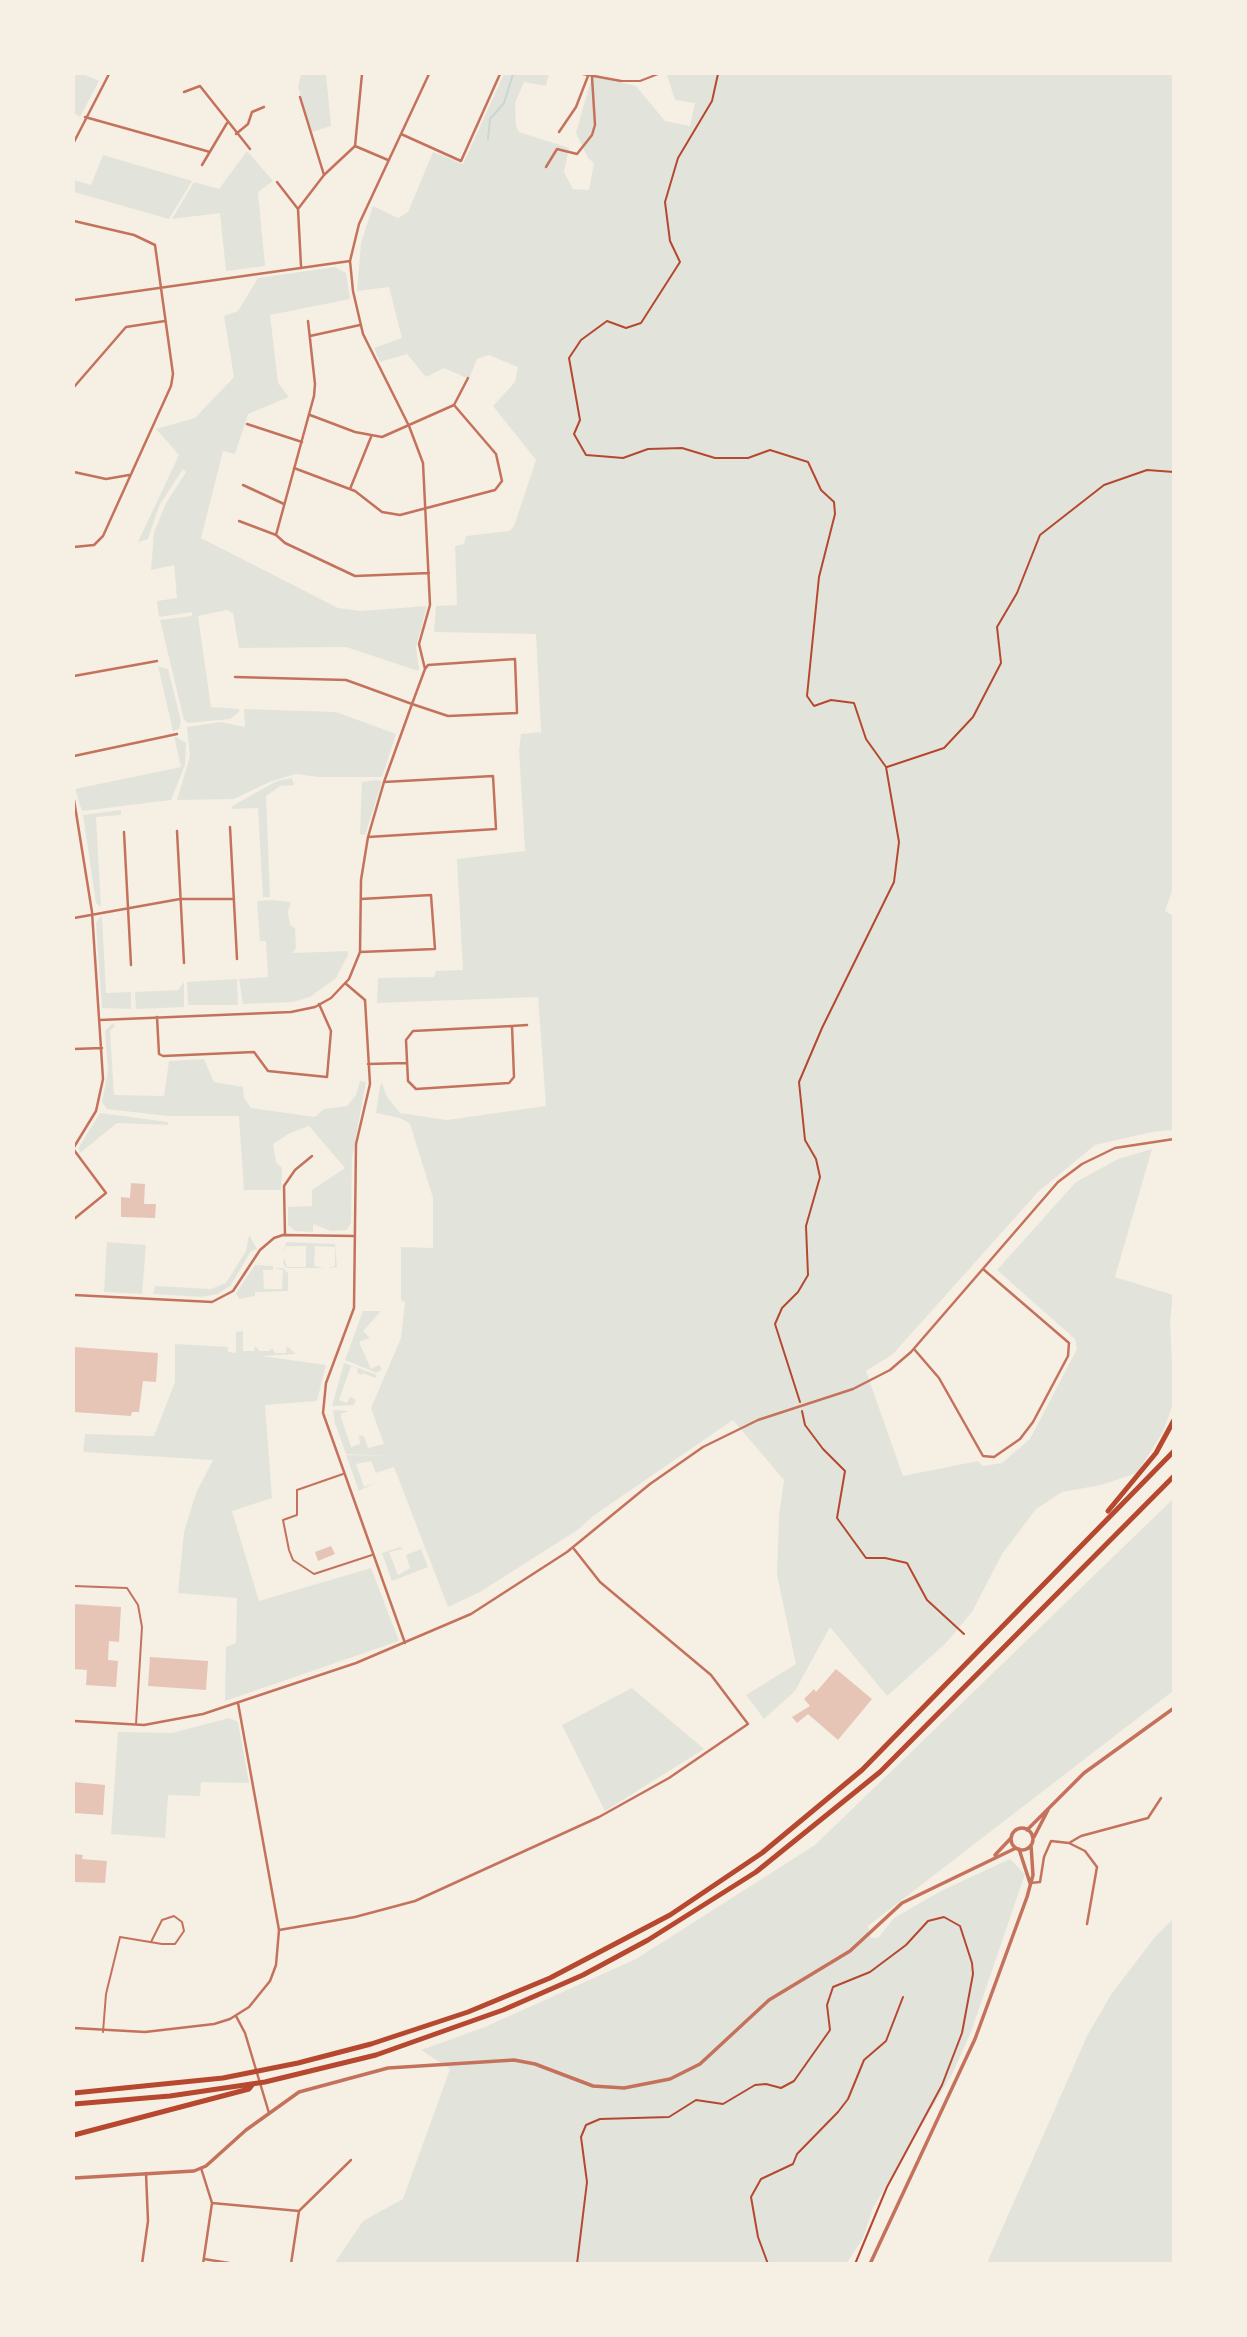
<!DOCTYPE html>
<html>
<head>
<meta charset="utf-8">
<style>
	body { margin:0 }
	#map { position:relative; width:1247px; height:2337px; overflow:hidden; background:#f6efe4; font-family:"Asap Condensed",sans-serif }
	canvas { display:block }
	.frame { position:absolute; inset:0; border:75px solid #f6efe4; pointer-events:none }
</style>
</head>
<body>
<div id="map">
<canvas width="1247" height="2337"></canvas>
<div class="frame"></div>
</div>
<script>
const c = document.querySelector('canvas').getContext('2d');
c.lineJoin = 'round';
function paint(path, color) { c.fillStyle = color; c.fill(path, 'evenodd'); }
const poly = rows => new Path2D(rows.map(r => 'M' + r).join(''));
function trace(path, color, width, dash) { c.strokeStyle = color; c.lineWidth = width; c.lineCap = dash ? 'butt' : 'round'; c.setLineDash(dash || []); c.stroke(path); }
const green = poly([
	[74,74,83,74,99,81,80,117,74,113],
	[301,74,326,74,331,126,312,132,298,87],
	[504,74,549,74,546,86,524,82,515,103,516,126,519,132,569,148,564,172,573,189,589,190,594,163,588,158,576,133,592,76,636,86,665,121,690,126,695,103,675,100,667,75,617,74,1173,74,1174,885,1165,911,1174,916,1173,1130,1152,1132,1095,1145,1038,1192,893,1354,866,1371,903,1476,978,1461,983,1466,1002,1463,1030,1439,1077,1349,1075,1339,997,1270,1076,1182,1118,1159,1152,1149,1115,1277,1173,1295,1170,1322,1174,1401,1163,1432,1137,1473,1101,1485,1062,1492,1036,1509,1002,1554,972,1612,946,1643,887,1696,830,1627,795,1691,764,1719,746,1695,796,1664,777,1575,779,1516,784,1480,733,1420,593,1516,579,1529,480,1592,448,1607,394,1467,376,1473,371,1461,356,1464,364,1487,379,1481,359,1491,346,1455,388,1456,346,1454,335,1423,333,1410,349,1411,340,1414,351,1447,360,1444,359,1435,364,1436,368,1448,384,1444,371,1408,401,1338,405,1302,401,1300,401,1247,433,1248,433,1198,410,1124,400,1118,376,1113,380,1086,382,1083,387,1097,400,1113,447,1120,546,1106,538,997,377,1003,378,978,434,977,436,971,463,970,457,859,525,851,519,751,521,734,541,732,536,634,434,632,436,606,457,605,455,546,464,544,466,536,509,531,514,526,536,460,493,406,515,382,518,367,489,355,477,359,469,379,444,368,426,377,407,354,380,362,374,348,402,338,389,287,357,291,361,243,373,206,398,218,408,212,433,152,463,164],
	[247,151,273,181,258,192,265,266,226,271,220,213,172,219,194,182,219,189],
	[103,155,192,181,169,219,74,192,74,180,91,185],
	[335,267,346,273,350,299,270,315,278,383,289,397,248,414,235,454,223,451,201,538,338,608,360,611,427,606,416,647,419,669,418,671,346,647,239,648,233,613,227,610,198,616,211,707,239,709,239,712,230,719,188,723,184,720,160,620,192,616,192,612,159,617,157,601,177,598,174,565,151,570,154,532,166,503,186,472,183,469,159,506,148,539,138,542,179,455,156,429,195,418,234,377,224,316,238,311,258,278],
	[158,666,168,669,181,721,179,729,173,731],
	[244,709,336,712,396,734,382,777,319,777,296,774,269,782,234,799,177,800,190,756,187,727,221,722,245,727],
	[174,736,186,743,185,765,171,800,82,811,75,789,181,767],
	[292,778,294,785,280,786,266,796,270,897,263,897,258,808,231,809,232,806,277,781],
	[377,780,382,782,365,835,360,834,362,782],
	[121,810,121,815,96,817,101,907,96,903,83,815],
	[273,900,291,902,288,912,290,925,295,928,296,947,293,953,348,951,348,955,336,978,310,997,293,1002,243,1004,239,979,268,977,266,941,260,941,257,901],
	[102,916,106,993,131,992,131,1009,102,1008,96,922],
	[237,979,238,1005,188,1005,187,982],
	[184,982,184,1007,136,1009,135,992,178,990],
	[113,1023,115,1026,110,1031,114,1095,164,1096,169,1061,204,1059,214,1082,243,1087,244,1098,251,1108,315,1117,324,1109,347,1106,356,1095,360,1081,366,1082,352,1158,351,1223,347,1230,331,1231,313,1224,313,1232,295,1231,288,1225,288,1207,312,1206,312,1190,345,1168,309,1126,290,1133,273,1144,276,1162,282,1168,281,1190,244,1190,239,1116,168,1116,107,1109,102,1102,108,1071,105,1031],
	[100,1113,168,1122,168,1125,117,1123,80,1153,79,1147],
	[249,1235,257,1249,251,1251,231,1285,218,1294,201,1297,153,1294,155,1286,211,1289,226,1283,246,1251],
	[107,1242,146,1245,142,1294,104,1292],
	[286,1242,335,1244,337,1267,327,1268,335,1266,335,1247,315,1246,314,1266,324,1268,287,1268,283,1264,284,1258,287,1267,306,1267,306,1246,286,1246,283,1256],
	[255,1265,273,1266,273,1270,263,1270,264,1289,282,1289,283,1270,275,1268,283,1268,288,1273,288,1291,255,1292,255,1296,239,1299,236,1293],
	[363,1311,381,1311,363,1331,370,1338,359,1342,371,1369,379,1365,382,1369,377,1373,345,1360],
	[243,1331,243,1351,254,1351,255,1346,260,1351,269,1351,272,1348,275,1353,286,1353,287,1346,296,1354,261,1356,326,1365,317,1401,265,1405,272,1498,232,1511,259,1601,371,1568,399,1641,225,1701,226,1647,236,1643,237,1598,178,1593,184,1532,196,1493,213,1460,83,1452,85,1434,154,1436,175,1382,175,1344,228,1347,228,1352,236,1353,236,1332],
	[344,1363,377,1375,375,1378,363,1373,362,1375,357,1373,358,1369,351,1366,339,1400,347,1403,350,1397,356,1400,354,1405,332,1406],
	[1173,1499,1173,1691,868,1926,871,1938,878,1938,894,1918,943,1890,1010,1859,1025,1874,971,2032,952,2074,873,2208,863,2238,847,2263,334,2264,363,2221,403,2199,450,2069,421,2050,485,2027,636,1959,815,1845],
	[400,1547,403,1549,389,1552,398,1575,410,1568,406,1555,421,1549,428,1567,392,1581,382,1553],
	[632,1688,704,1749,605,1811,562,1725],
	[229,1718,238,1722,249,1783,201,1782,200,1796,168,1795,165,1838,111,1834,118,1732,172,1733],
	[1173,1919,1173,2263,987,2263,1087,2036,1112,1993,1155,1937]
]);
const stream = poly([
	[488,139,490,119,504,103,513,74]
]);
const building = poly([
	[131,1183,145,1184,144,1204,156,1204,155,1218,121,1217,121,1197,130,1198],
	[74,1347,158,1353,156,1382,143,1381,139,1412,132,1412,131,1416,74,1412],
	[331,1546,335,1554,318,1561,315,1552],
	[74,1604,121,1607,119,1642,109,1641,108,1660,118,1661,116,1687,86,1685,87,1670,74,1669],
	[150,1657,208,1661,206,1690,148,1686],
	[836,1669,872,1699,838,1740,808,1714,797,1723,792,1717,810,1706,804,1699,814,1689,816,1692],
	[74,1782,105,1785,103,1815,74,1813],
	[74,1854,83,1855,82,1859,107,1861,105,1883,74,1882]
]);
const path = poly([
	[718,74,712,101,678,158,665,202,670,241,680,262,641,323,626,328,607,321,581,340,569,358,580,420,574,434,586,455,599,456,623,458,648,449,682,448,715,458,748,458,770,450,808,462,821,490,834,502,835,514,819,577,807,696,814,706,831,700,854,703,866,739,886,767,899,842,894,882,822,1028,799,1082,805,1140,816,1159,820,1177,806,1226,808,1275,798,1292,782,1308,775,1324,800,1402],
	[887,767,944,748,973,717,1001,663,997,627,1017,593,1040,535,1104,485,1147,470,1174,472],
	[802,1411,805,1425,823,1449,845,1471,837,1518,866,1558,885,1558,907,1563,927,1600,964,1634],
	[577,2264,587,2182,581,2137,586,2125,600,2119,669,2117,696,2100,723,2104,755,2085,766,2084,781,2088,794,2081,830,2030,827,2005,833,1987,870,1972,906,1945,928,1921,944,1917,960,1926,972,1963,973,1974,962,2033,942,2085,887,2187,855,2264],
	[768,2264,758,2237,751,2197,761,2179,793,2164,797,2154,838,2112,848,2099,864,2060,886,2041,903,1997]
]);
const service = poly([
	[622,81,640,81,658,74],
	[343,1474,297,1490,297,1515,283,1520,289,1550,293,1560,314,1574,372,1555],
	[74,1586,127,1588,138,1605,142,1627,136,1724],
	[103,2032,106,1994,120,1937,162,1944,175,1944,184,1931,182,1922,174,1916,162,1920,151,1942]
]);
const minor = poly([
	[583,74,621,81],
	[184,92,200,86,250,149],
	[300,97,324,175],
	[85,117,210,152],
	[559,132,576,107,588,76],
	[236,134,248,124,252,112,264,107],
	[401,134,461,161,500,74],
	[74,142,109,74],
	[355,146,388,160],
	[202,165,227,123],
	[546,167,557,149,577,154,592,135,595,125,592,77],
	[277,182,298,209],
	[74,221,134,235,155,245,173,374,171,386,103,536,94,545,74,547],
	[301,266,298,209,324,175,355,146,362,74],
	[74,300,350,261],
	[308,321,315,384,314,396,276,535,285,543,355,576,429,573],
	[310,336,360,325],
	[74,387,126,327,165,321],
	[454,405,468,378],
	[247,424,302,442],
	[294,468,355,491,382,512,400,515,495,490,502,481,496,454,454,405,382,437,355,432,310,415],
	[74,472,106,479,129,475],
	[243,485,284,504],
	[350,489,371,437],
	[239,521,276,535],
	[425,669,419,644,430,605,423,463,409,426,363,334,353,291,350,261,359,224,429,74],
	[74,676,157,661],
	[74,756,177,734],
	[74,800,92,912,103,1079,96,1111,74,1147],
	[230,827,237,959],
	[177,831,184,963],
	[124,832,131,965],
	[368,837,496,829,493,776,384,782],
	[74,918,180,899,234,899],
	[360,952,435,949,431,895,361,899],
	[345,983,365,1000,370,1084,356,1144,354,1308,326,1383,323,1413,405,1643],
	[157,1017,159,1054,163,1056,254,1052,268,1071,327,1077,331,1031,319,1004],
	[100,1020,291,1012,315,1007,331,998,349,979,360,952,361,880,368,837,384,782,412,704,425,669,428,665,515,659,517,713,448,716,412,704,360,685,346,680,235,677],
	[512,1026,514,1077,509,1083,416,1089,408,1081,406,1040,413,1031,512,1026,527,1025],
	[74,1049,102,1048],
	[368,1064,406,1063],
	[74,1150,106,1193,74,1219],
	[285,1235,284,1186,295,1170,312,1156],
	[74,1295,212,1302,233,1291,260,1250,274,1238,283,1235,355,1236],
	[914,1349,939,1378,983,1456,994,1457,1020,1439,1033,1422,1068,1356,1069,1343,983,1269],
	[74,1721,144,1725,203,1714,356,1663,471,1614,567,1552,650,1484,703,1447,758,1420,853,1389,890,1370,911,1352,1058,1182,1082,1164,1115,1148,1174,1139],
	[1069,1843,1081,1836,1148,1818,1161,1798],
	[1030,1883,1040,1882,1044,1857,1051,1841,1069,1843,1085,1851,1097,1867,1087,1924],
	[279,1930,355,1917,415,1901,599,1817,669,1778,748,1724,711,1675,600,1582,574,1549],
	[236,2016,245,2033,269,2113],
	[74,2028,145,2032,214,2024,230,2019,249,2007,270,1981,276,1965,279,1930,238,1703],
	[201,2168,212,2203,203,2264],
	[212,2203,299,2211,291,2264],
	[299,2211,351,2160],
	[204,2259,235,2264],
	[142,2264,148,2221,146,2173]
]);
const tertiary = poly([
	'1011 1839a11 11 0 1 1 22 0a11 11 0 1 1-22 0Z',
	[1027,1830,1084,1773,1174,1708],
	[1034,1837,1048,1810],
	[1019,1849,1030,1883],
	[995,1855,1011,1838],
	[74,2178,194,2171,206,2166,246,2130,299,2092,388,2068,514,2060,535,2064,593,2086,624,2088,670,2079,700,2064,769,2000,850,1951,902,1903,1016,1848],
	[870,2264,975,2039,1027,1897,1033,1875,1031,1845]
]);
const motorway = poly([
	[1108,1511,1156,1453,1174,1420],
	[74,2093,223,2078,298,2063,371,2044,468,2012,550,1978,670,1915,762,1853,862,1770,1174,1451],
	[74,2104,170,2096,265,2082,376,2055,503,2010,583,1975,648,1940,756,1872,880,1772,1174,1476],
	[74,2135,249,2089,253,2084]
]);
paint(green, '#e2e4dc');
trace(stream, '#c9d6d2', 2);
paint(building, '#e6c5b7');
trace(path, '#b5482f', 2);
trace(service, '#c5725c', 2);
trace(minor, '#c5725c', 2.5);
trace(tertiary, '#c5725c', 3.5);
trace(motorway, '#b5482f', 5);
</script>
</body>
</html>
